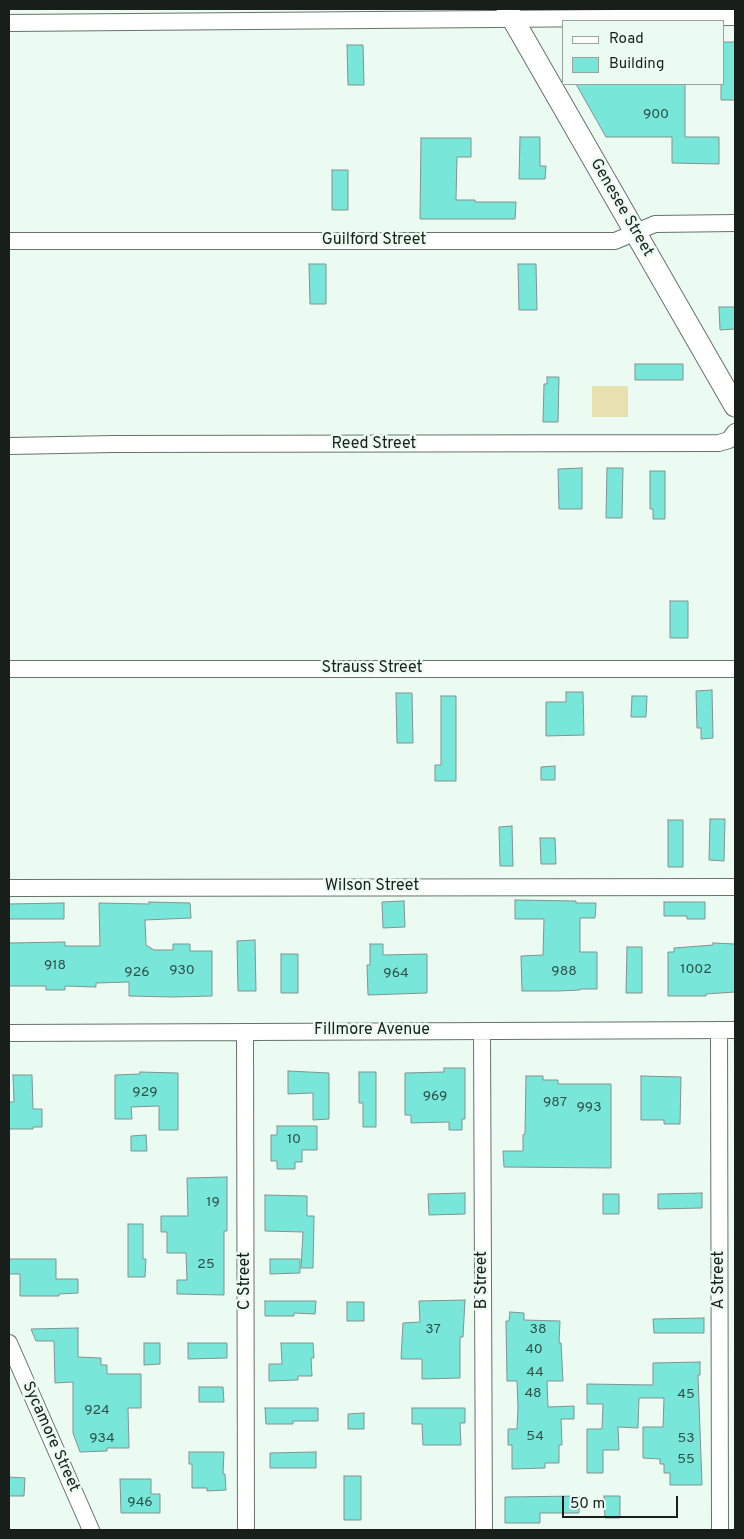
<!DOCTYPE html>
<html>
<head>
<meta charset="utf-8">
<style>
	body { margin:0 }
	#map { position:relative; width:744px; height:1539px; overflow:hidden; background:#ecfbf1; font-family:Overpass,sans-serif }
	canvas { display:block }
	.frame { position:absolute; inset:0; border:10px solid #181e1a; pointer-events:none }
	.legend { position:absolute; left:562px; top:20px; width:162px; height:65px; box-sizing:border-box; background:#ecfbf1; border:1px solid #97a39b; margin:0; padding:6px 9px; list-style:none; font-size:15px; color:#181e1a }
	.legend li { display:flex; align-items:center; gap:10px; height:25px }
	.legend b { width:25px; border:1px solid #97a39b }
	.scale { position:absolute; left:562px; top:1496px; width:116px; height:22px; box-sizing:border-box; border:2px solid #181e1a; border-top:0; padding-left:6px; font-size:15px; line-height:18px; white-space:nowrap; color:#181e1a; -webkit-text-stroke:4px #ecfbf1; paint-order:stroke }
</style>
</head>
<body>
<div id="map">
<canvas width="744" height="1539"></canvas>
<div class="frame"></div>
<ul class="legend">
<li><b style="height:6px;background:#fff"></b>Road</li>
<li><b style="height:14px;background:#78e6d9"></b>Building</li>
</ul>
<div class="scale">50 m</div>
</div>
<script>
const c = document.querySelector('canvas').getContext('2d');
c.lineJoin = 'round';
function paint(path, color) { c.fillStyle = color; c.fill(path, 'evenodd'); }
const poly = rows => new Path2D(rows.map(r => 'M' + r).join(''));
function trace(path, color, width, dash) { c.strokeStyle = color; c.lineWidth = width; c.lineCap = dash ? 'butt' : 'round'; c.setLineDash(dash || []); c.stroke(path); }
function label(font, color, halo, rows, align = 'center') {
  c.font = font + ' Overpass,sans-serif'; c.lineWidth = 5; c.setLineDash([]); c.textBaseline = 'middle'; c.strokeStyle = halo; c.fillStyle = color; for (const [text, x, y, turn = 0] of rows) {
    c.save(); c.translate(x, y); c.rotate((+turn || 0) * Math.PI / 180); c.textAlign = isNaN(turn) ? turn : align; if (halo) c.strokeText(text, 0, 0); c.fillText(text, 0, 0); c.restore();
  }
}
const green = poly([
	[592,386,628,386,628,417,592,417]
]);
const building = poly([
	[723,42,735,42,735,100,721,100,721,84,723,84,723,42],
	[347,45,363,45,364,85,348,85,347,45],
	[576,84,685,84,685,137,719,137,719,164,672,163,672,137,606,137,576,84],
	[520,137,540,137,540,166,546,166,545,179,519,179,520,137],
	[421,138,471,138,471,157,457,157,456,200,475,200,475,202,516,202,515,219,420,219,421,138],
	[332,170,348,170,348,210,332,210,332,170],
	[309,264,326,264,326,304,310,304,309,264],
	[518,264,536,264,537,310,519,310,518,264],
	[719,307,735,307,735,329,720,330,719,307],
	[635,364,683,364,683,380,635,380,635,364],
	[547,377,559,377,558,422,543,422,544,384,547,384,547,377],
	[582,468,582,509,559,509,558,469,582,468],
	[607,468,623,468,622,518,606,518,607,468],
	[650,471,665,471,665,519,653,519,653,509,650,509,650,471],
	[670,601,688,601,688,638,670,638,670,601],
	[712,690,713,738,701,739,701,728,697,728,696,691,712,690],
	[566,692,583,692,584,735,546,736,546,702,566,702,566,692],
	[396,693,412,693,413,743,397,743,396,693],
	[441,696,456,696,456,781,435,781,435,765,441,765,441,696],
	[632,696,647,696,646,717,631,717,632,696],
	[555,766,555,780,541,780,541,767,555,766],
	[710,819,725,819,724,861,709,860,710,819],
	[668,820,683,820,683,867,668,867,668,820],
	[512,826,513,866,500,866,499,827,512,826],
	[540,838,555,838,556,864,541,864,540,838],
	[515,900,576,901,576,903,596,903,595,918,580,918,580,952,597,952,597,989,580,989,580,990,558,991,522,991,521,956,543,955,544,919,515,919,515,900],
	[404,901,405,927,383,928,382,902,404,901],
	[149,902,190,903,191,918,145,920,146,945,154,950,173,950,173,944,190,944,190,951,212,951,212,996,173,997,129,996,129,982,96,983,96,987,65,986,65,990,46,990,46,986,9,986,9,943,65,942,65,946,100,946,99,903,149,904,149,902],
	[664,902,705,902,705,919,687,919,687,916,664,916,664,902],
	[64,903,64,919,9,919,9,904,64,903],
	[255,940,256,991,238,991,237,941,255,940],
	[713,943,735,944,735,992,706,994,706,996,668,996,668,952,674,952,674,948,713,945,713,943],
	[370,944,383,944,383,955,427,954,427,993,368,995,367,965,370,965,370,944],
	[627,947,642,947,642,993,626,993,627,947],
	[281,954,298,954,298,993,281,993,281,954],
	[444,1068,465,1068,465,1119,462,1119,462,1130,449,1130,449,1122,411,1123,411,1115,405,1115,405,1073,444,1072,444,1068],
	[288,1071,329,1073,329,1119,313,1120,313,1093,288,1094,288,1071],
	[140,1072,178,1073,178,1130,159,1130,159,1106,131,1107,132,1119,115,1119,115,1075,140,1074,140,1072],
	[359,1072,376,1072,376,1127,363,1127,363,1103,359,1103,359,1072],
	[13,1075,32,1075,33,1109,42,1109,42,1127,33,1127,33,1129,9,1129,9,1102,14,1102,13,1075],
	[526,1076,543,1076,543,1080,558,1080,558,1084,611,1084,611,1168,504,1167,503,1151,523,1151,523,1135,525,1134,526,1076],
	[641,1076,681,1077,680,1124,664,1124,664,1120,641,1120,641,1076],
	[277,1126,317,1126,317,1150,302,1150,302,1162,295,1162,295,1169,277,1169,277,1161,271,1161,271,1135,277,1135,277,1126],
	[146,1135,147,1151,131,1151,131,1136,146,1135],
	[227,1177,227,1231,224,1231,224,1295,177,1294,177,1280,187,1280,186,1253,167,1253,167,1232,161,1232,161,1216,188,1216,187,1178,227,1177],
	[465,1193,465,1214,429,1215,428,1194,465,1193],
	[702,1193,702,1208,658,1209,658,1194,702,1193],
	[603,1194,619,1194,619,1214,603,1214,603,1194],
	[265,1195,307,1196,307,1216,314,1216,313,1268,301,1268,303,1232,265,1231,265,1195],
	[128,1224,143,1224,143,1259,146,1259,145,1277,128,1277,128,1224],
	[9,1259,56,1259,56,1279,78,1279,78,1293,59,1294,59,1296,20,1296,20,1274,9,1274,9,1259],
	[270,1259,300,1259,300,1273,270,1274,270,1259],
	[465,1300,463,1337,460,1337,460,1378,422,1379,422,1359,401,1359,403,1323,420,1322,419,1301,465,1300],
	[265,1301,316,1301,315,1314,294,1313,294,1316,265,1316,265,1301],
	[347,1302,364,1302,364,1321,347,1321,347,1302],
	[510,1312,524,1313,524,1320,560,1321,559,1343,561,1343,563,1381,547,1381,548,1407,574,1406,574,1419,561,1419,562,1445,559,1445,559,1463,545,1463,545,1468,512,1469,512,1445,508,1445,508,1429,517,1429,518,1407,517,1381,507,1381,506,1321,509,1321,510,1312],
	[704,1318,704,1333,654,1333,653,1319,704,1318],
	[78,1328,78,1357,101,1358,101,1365,107,1365,107,1374,141,1374,141,1408,128,1408,129,1448,107,1448,107,1451,80,1452,73,1433,73,1382,55,1383,54,1341,36,1341,31,1329,78,1328],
	[144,1343,160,1343,160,1364,144,1365,144,1343],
	[188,1343,227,1343,227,1358,188,1359,188,1343],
	[281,1343,313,1343,314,1358,311,1358,312,1376,298,1376,298,1380,269,1381,269,1364,282,1364,281,1343],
	[700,1362,700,1375,698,1375,702,1485,670,1485,670,1473,664,1473,664,1464,660,1464,660,1459,643,1458,643,1427,663,1427,664,1398,639,1398,638,1428,618,1427,619,1450,603,1450,603,1473,587,1473,587,1429,602,1429,603,1404,587,1404,587,1384,653,1385,653,1363,700,1362],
	[199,1387,223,1387,224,1402,199,1402,199,1387],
	[265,1408,318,1408,318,1421,293,1421,293,1424,266,1424,265,1408],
	[412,1408,465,1408,465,1423,460,1423,461,1445,423,1445,422,1424,412,1424,412,1408],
	[364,1413,364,1429,348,1429,348,1414,364,1413],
	[189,1452,224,1452,223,1474,225,1474,226,1490,207,1491,207,1488,192,1488,192,1464,189,1464,189,1452],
	[316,1452,316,1468,270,1468,270,1453,316,1452],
	[344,1476,361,1476,361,1520,344,1520,344,1476],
	[9,1477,25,1478,24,1496,9,1496,9,1477],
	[120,1479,151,1479,151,1494,160,1494,160,1513,121,1513,120,1479],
	[579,1496,579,1513,540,1513,540,1523,505,1523,505,1497,579,1496],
	[604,1496,620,1496,620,1518,605,1518,604,1496]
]);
const minor = poly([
	[9,23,735,17],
	[9,241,615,241,655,224,735,223],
	[9,446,114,444,719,443,729,440,735,432],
	[9,669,735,669],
	[9,888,735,887],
	[719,1030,720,1530],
	[482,1031,484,1530],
	[245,1032,246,1530],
	[9,1033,735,1030],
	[9,1343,91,1530]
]);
const major = poly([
	[507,9,735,406]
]);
const numberNames = [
	["900",656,115],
	["918",55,966],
	["1002",696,970],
	["930",182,971],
	["988",564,972],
	["926",137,973],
	["964",396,974],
	["929",145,1093],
	["969",435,1097],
	["987",555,1103],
	["993",589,1108],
	["10",294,1140],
	["19",213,1203],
	["25",206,1265],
	["37",433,1330],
	["38",538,1330],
	["40",534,1350],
	["44",535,1373],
	["48",533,1394],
	["45",686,1395],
	["924",97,1411],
	["54",535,1437],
	["934",102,1439],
	["53",686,1439],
	["55",686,1460],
	["946",140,1503]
];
const streetNames = [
	["Genesee Street",621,208,60],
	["Guilford Street",374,241],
	["Reed Street",374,445],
	["Strauss Street",372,669],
	["Wilson Street",372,887],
	["Fillmore Avenue",372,1031],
	["B Street",483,1280,-90],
	["A Street",720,1280,-90],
	["C Street",246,1281,-90],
	["Sycamore Street",50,1437,66]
];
paint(green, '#e7e1af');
paint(building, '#78e6d9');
trace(building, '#829391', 1);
trace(minor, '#66736a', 18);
trace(major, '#66736a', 23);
trace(minor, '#fff', 16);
trace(major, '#fff', 21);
label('14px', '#30504a', null, numberNames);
label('16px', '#181e1a', '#ecfbf1', streetNames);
</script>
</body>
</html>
